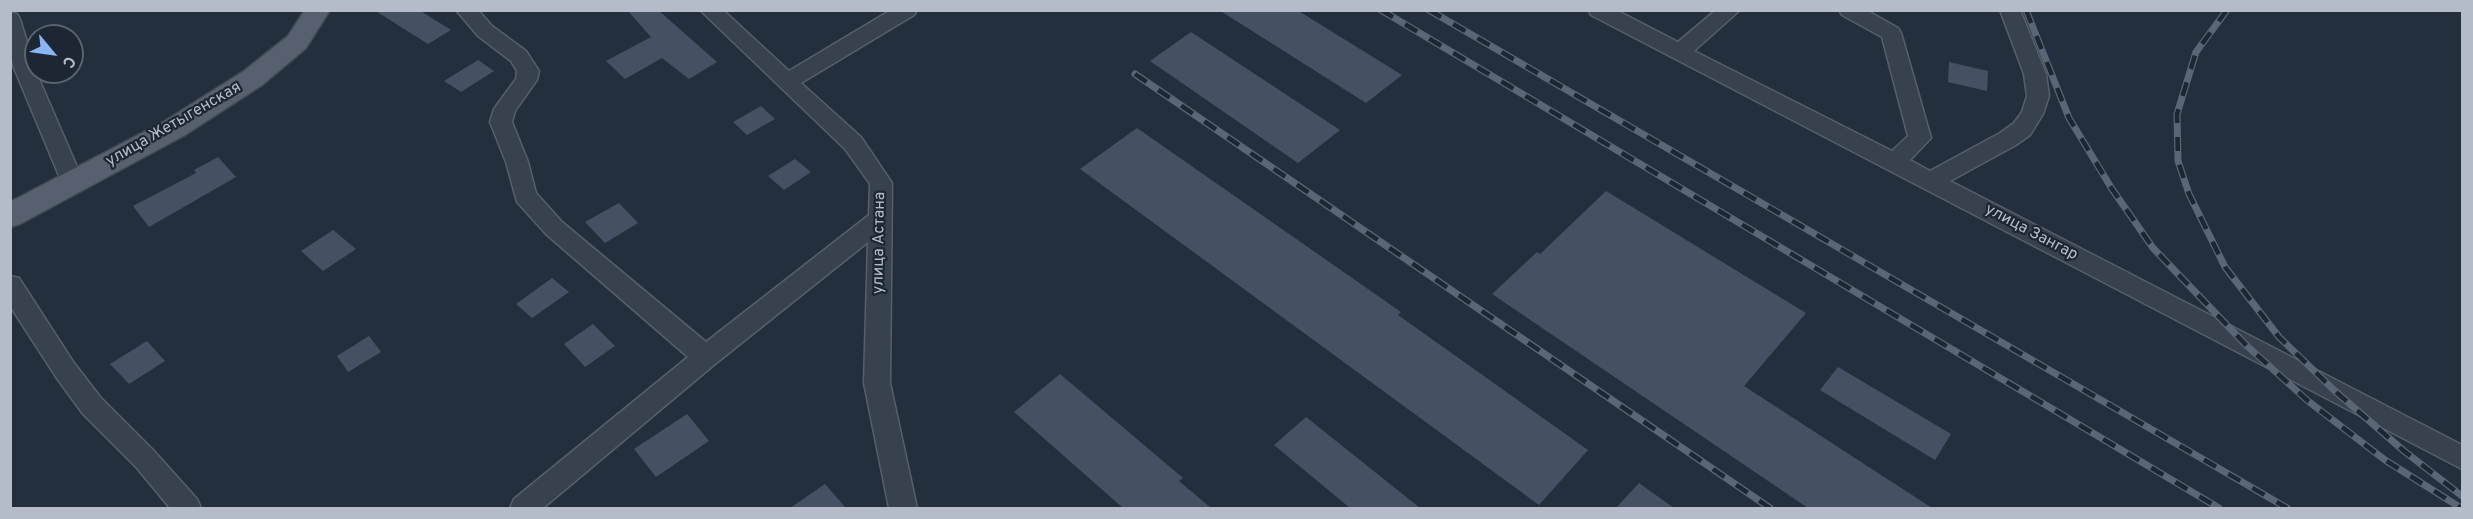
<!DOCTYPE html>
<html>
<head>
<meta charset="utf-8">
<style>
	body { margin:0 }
	#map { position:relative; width:2473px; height:519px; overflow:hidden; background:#242f3e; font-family:Overpass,sans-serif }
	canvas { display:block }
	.frame { position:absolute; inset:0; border:12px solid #b4bcc9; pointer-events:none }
	.north { position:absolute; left:24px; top:24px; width:60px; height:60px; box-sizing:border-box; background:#1d2633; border:2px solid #59626f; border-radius:50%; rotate:119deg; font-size:16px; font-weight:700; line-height:24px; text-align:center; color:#b4bcc9 }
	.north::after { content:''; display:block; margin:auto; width:21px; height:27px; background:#8ab4f8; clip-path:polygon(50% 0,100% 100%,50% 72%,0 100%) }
</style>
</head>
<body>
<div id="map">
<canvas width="2473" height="519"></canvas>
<div class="frame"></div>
<div class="north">С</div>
</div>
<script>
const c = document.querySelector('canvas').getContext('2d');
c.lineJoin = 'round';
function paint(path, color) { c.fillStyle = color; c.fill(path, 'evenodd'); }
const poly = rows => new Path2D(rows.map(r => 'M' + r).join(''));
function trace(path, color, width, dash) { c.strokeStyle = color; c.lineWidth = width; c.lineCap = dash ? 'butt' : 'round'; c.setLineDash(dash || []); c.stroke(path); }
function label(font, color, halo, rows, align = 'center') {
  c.font = font + ' Overpass,sans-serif'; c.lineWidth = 4.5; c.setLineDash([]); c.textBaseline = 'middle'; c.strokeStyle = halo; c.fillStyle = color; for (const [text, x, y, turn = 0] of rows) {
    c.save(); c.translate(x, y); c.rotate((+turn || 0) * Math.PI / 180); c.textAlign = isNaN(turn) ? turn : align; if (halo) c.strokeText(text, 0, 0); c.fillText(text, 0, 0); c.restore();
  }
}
const building = poly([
	[374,10,419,10,451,30,428,44],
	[627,10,658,10,717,62,689,79,662,58,625,79,606,61,651,37],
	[1219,10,1297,10,1402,75,1366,103],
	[1191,32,1340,130,1298,163,1150,61],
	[478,60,494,71,461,92,444,81],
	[1949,62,1988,71,1987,91,1948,82],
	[761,106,775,119,747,135,733,122],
	[1137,128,1401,312,1398,315,1588,450,1539,505,1080,169],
	[218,157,236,177,149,227,133,206,196,173,194,170],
	[795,159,811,172,784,190,768,176],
	[1606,191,1806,313,1744,386,1932,508,1808,508,1492,294,1537,252,1540,254],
	[619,203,638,223,605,243,585,222],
	[333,230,356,249,323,271,301,251],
	[552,278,569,292,532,318,516,304],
	[593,324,615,346,585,367,564,344],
	[369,336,381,352,348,372,337,356],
	[147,341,165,361,129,384,110,364],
	[1838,367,1951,434,1935,460,1820,390],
	[1060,374,1183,478,1179,481,1211,508,1123,508,1014,412],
	[687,414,709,441,656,477,634,449],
	[1306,417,1420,508,1350,508,1274,445],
	[1639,483,1674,508,1616,508],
	[825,484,846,508,790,508]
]);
const minor = poly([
	[456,10,478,10,492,26,526,51,539,71,537,80,515,111,512,122,528,162,536,193,562,222,706,342,869,215,870,184,845,149,700,10,723,10,789,71,891,10,917,10,914,15,801,83,861,137,892,183,890,383,917,508,889,508,864,383,868,242,715,364,543,508,510,508,514,499,688,357,546,234,517,202,506,162,490,122,494,109,516,79,517,71,511,61,478,36,456,10],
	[1588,10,1616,10,1678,42,1716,10,1740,10,1694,51,1892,151,1908,136,1882,37,1842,15,1839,10,1866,10,1898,28,1901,33,1931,138,1910,160,1930,171,2000,133,2014,123,2022,112,2027,96,2024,74,2000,10,2020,10,2046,74,2049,96,2043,114,2030,135,2016,145,1950,181,2462,445,2462,469,1591,15,1588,10],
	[10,12,17,14,20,19,36,72,84,183,81,189,73,191,65,189,62,183,14,68,10,55,10,12],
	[10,276,19,278,74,363,101,398,154,451,197,499,201,508,170,508,136,467,83,414,56,377,10,306,10,276]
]);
const major = poly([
	[305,10,330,10,306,48,262,85,185,135,20,224,10,227,10,202,165,121,244,71,288,36,305,10]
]);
const rail = poly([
	[1381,10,2219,508],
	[1429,10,2287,508],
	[2026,10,2069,118,2112,189,2153,248,2247,346,2308,401,2385,460,2461,508],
	[2227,10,2196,52,2177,114,2178,161,2189,194,2225,267,2279,337,2336,392,2404,451,2462,496],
	[1135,74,1770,508]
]);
const streetNames = [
	["улица Жетыгенская",174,125,-30],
	["улица Зангар",2031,233,28],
	["улица Астана",880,243,-89]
];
paint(building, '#455162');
trace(minor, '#565f6c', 3);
trace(major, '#414a57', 3);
paint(minor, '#38414e');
paint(major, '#56606e');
trace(rail, '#5a6575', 7);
trace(rail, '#1d2633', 4.5, [14]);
label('16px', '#b4bcc9', '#1d2633', streetNames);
</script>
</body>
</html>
